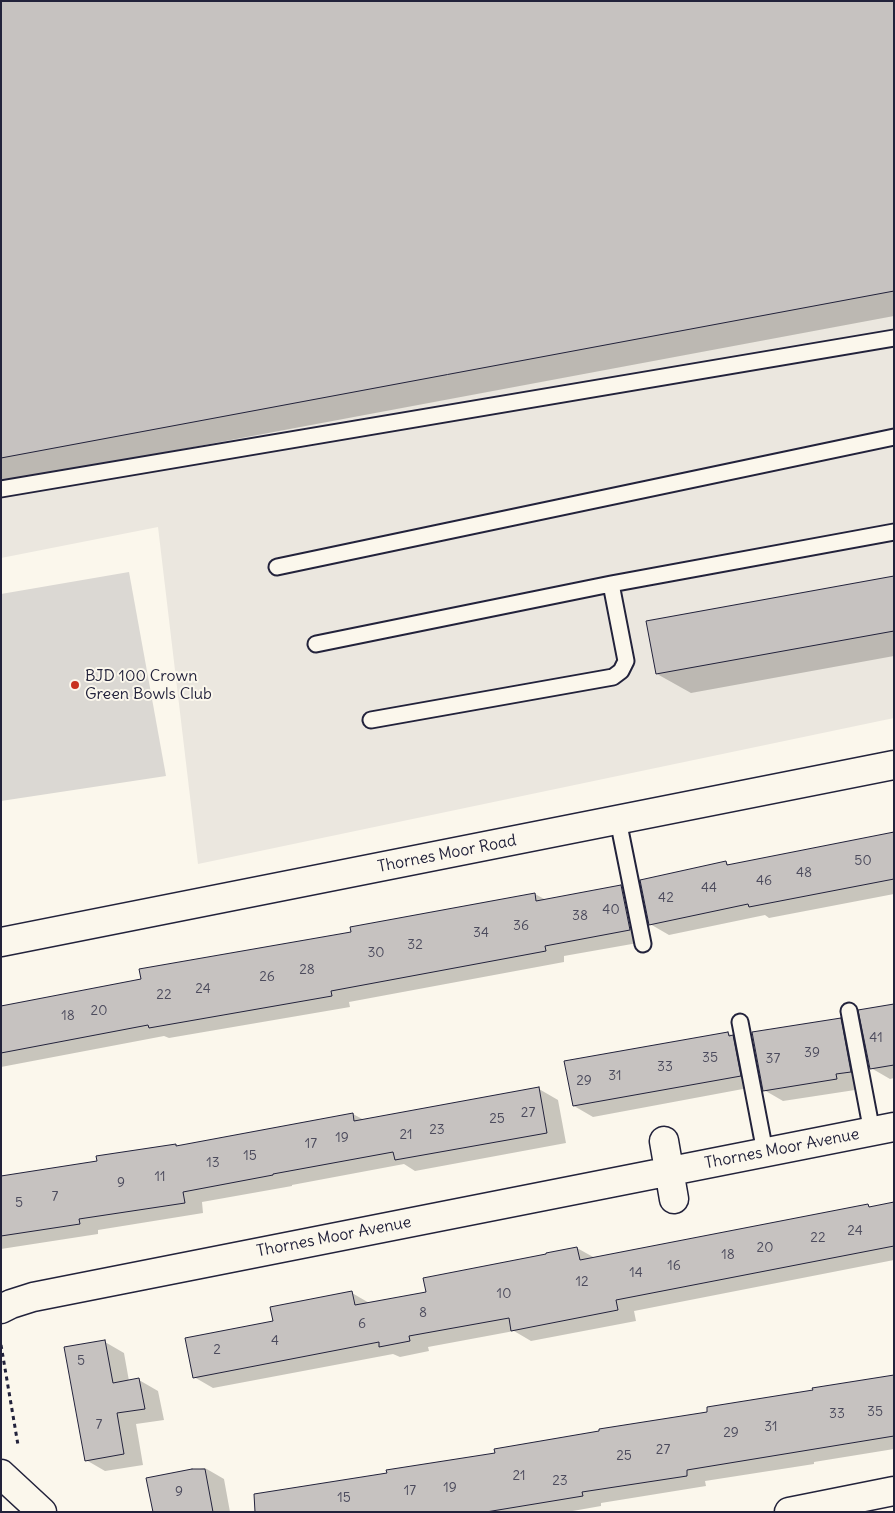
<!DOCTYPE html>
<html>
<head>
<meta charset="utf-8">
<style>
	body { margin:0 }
	#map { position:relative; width:895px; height:1513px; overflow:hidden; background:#fbf7ec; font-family:Delius,sans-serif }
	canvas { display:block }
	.frame { position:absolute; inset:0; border:2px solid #22223b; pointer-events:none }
</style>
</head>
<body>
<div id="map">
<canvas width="895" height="1513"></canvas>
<div class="frame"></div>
</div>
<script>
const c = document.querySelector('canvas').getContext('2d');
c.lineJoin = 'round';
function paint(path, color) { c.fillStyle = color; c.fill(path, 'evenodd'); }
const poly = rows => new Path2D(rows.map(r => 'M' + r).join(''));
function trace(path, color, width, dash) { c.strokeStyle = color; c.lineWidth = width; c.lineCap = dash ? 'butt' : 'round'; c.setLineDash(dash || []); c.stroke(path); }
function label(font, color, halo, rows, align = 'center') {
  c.font = font + ' Delius,sans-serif'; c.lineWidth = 4; c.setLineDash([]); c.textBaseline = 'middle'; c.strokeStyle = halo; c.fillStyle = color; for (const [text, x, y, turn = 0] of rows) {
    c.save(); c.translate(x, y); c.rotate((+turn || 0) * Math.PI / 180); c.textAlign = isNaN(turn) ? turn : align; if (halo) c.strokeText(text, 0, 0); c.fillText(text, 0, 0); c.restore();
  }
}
const built = poly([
	[1,1,894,1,894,718,198,864,158,527,1,558]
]);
const green = poly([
	[129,572,166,776,1,801,1,594]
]);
const shadow = poly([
	[1,1,894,1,894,316,1,483],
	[894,578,894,656,691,693,657,674],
	[894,834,894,894,769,918,765,915,669,935,650,924,726,863,731,866],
	[621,886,640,897,649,941,564,956,564,962,349,1002,350,1007,169,1038,164,1036,1,1067,1,1007,142,980,535,894,546,900],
	[894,1006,894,1078,890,1079,871,1068],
	[841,1020,860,1031,869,1082,854,1084,855,1090,783,1101,764,1090],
	[728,1033,747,1044,759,1086,593,1117,574,1106],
	[539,1089,558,1100,566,1143,415,1171,404,1164,292,1185,292,1186,202,1202,203,1213,98,1230,98,1234,1,1249,1,1177,98,1162,176,1145,178,1147,353,1114,364,1120],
	[894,1204,894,1260,634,1311,636,1321,531,1341,514,1331,428,1347,429,1351,400,1357,393,1354,213,1388,194,1377,274,1322,352,1293,371,1304,427,1293,577,1248,595,1258,868,1206,872,1208],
	[105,1342,124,1353,129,1381,139,1380,158,1391,164,1420,136,1424,143,1465,105,1471,86,1460],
	[894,1377,894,1449,814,1462,814,1464,705,1481,706,1486,601,1503,601,1506,567,1512,286,1512,388,1474],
	[205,1468,224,1479,230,1512,154,1512,148,1479]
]);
const building = poly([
	[1,1,894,1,894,291,1,458,1,1],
	[894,576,894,631,656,674,646,621,894,576],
	[894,832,894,879,749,907,748,904,649,925,640,880,726,861,727,865,894,832],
	[621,885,630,930,545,946,546,951,331,991,332,996,149,1028,148,1025,1,1053,1,1006,141,979,139,969,351,932,350,927,535,893,536,901,621,885],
	[894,1004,894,1065,870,1069,858,1010,894,1004],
	[841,1018,851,1072,836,1074,837,1079,763,1091,752,1032,841,1018],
	[728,1032,729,1036,733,1035,741,1076,573,1106,564,1061,728,1032],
	[539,1087,547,1133,395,1160,393,1152,273,1174,273,1175,183,1192,185,1203,79,1219,80,1224,1,1236,1,1176,97,1161,96,1156,176,1144,176,1146,353,1113,354,1121,539,1087],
	[894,1202,894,1246,616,1300,618,1310,511,1331,509,1318,409,1336,410,1341,379,1347,379,1342,193,1378,185,1338,273,1321,270,1307,352,1291,355,1305,426,1292,423,1278,546,1254,546,1253,577,1247,580,1260,868,1204,869,1207,894,1202],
	[105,1340,113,1383,139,1378,145,1409,117,1413,124,1454,85,1461,64,1347,105,1340],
	[894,1375,894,1436,687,1470,687,1476,582,1492,583,1496,486,1512,255,1512,254,1494,387,1473,386,1470,495,1453,494,1449,599,1431,599,1429,707,1412,707,1407,813,1390,812,1388,894,1375],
	[192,1469,205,1469,213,1512,153,1512,146,1478,192,1469]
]);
const path = poly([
	[1,1345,18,1445]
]);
const service = poly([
	[1,489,894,338],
	[277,567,894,437],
	[316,644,611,584,894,532],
	[371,720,613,677,621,671,626,661,611,584],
	[618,820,643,944],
	[849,1011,872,1132],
	[740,1022,765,1152]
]);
const minor = poly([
	[1,942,894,765],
	[664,1141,674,1199],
	[1,1309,11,1304,33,1297,894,1127],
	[1,1474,42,1512],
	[789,1512,894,1491]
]);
const markers = [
	[75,685,5,"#c8321e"]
];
const numberNames = [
	["50",863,861],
	["48",804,873],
	["46",764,881],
	["44",709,888],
	["42",666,898],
	["40",611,910],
	["38",580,916],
	["36",521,926],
	["34",481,933],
	["32",415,945],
	["30",376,953],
	["28",307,970],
	["26",267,977],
	["24",203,989],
	["22",164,995],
	["20",99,1011],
	["18",68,1016],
	["41",876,1038],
	["39",812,1053],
	["35",710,1058],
	["37",773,1059],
	["33",665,1067],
	["31",615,1076],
	["29",584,1081],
	["27",528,1113],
	["25",497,1119],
	["23",437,1130],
	["21",406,1135],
	["19",342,1138],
	["17",311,1144],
	["15",250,1156],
	["13",213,1163],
	["11",160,1177],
	["9",121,1183],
	["7",55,1197],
	["5",19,1203],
	["24",855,1231],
	["22",818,1238],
	["20",765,1248],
	["18",728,1255],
	["16",674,1266],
	["14",636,1273],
	["12",582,1282],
	["10",504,1294],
	["8",423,1313],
	["6",362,1324],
	["4",275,1341],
	["2",217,1350],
	["5",81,1361],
	["35",875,1412],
	["33",837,1414],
	["7",99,1425],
	["31",771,1427],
	["29",731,1433],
	["27",663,1450],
	["25",624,1456],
	["21",519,1476],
	["23",560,1481],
	["19",450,1488],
	["17",410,1491],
	["9",179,1492],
	["15",344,1498]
];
const poiNames = [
	["BJD 100 Crown",85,676],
	["Green Bowls Club",85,694]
];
const streetNames = [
	["Thornes Moor Road",447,854,-11],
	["Thornes Moor Avenue",782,1149,-11],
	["Thornes Moor Avenue",334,1237,-11]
];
paint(built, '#ebe7df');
paint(green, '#dbd8d3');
paint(shadow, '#0003');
paint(building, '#c6c2c0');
trace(building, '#22223b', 1);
trace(service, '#22223b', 19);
trace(minor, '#22223b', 31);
trace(path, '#22223b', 3, [4, 4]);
trace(service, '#fbf7ec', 15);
trace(minor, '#fbf7ec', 28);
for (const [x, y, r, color] of markers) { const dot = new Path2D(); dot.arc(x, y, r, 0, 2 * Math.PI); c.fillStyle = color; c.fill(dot); trace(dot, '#fbf7ec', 2); }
label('14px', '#4b4a5c', null, numberNames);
label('16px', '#22223b', '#fbf7ec', poiNames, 'left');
label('16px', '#22223b', '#fbf7ec', streetNames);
</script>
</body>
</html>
